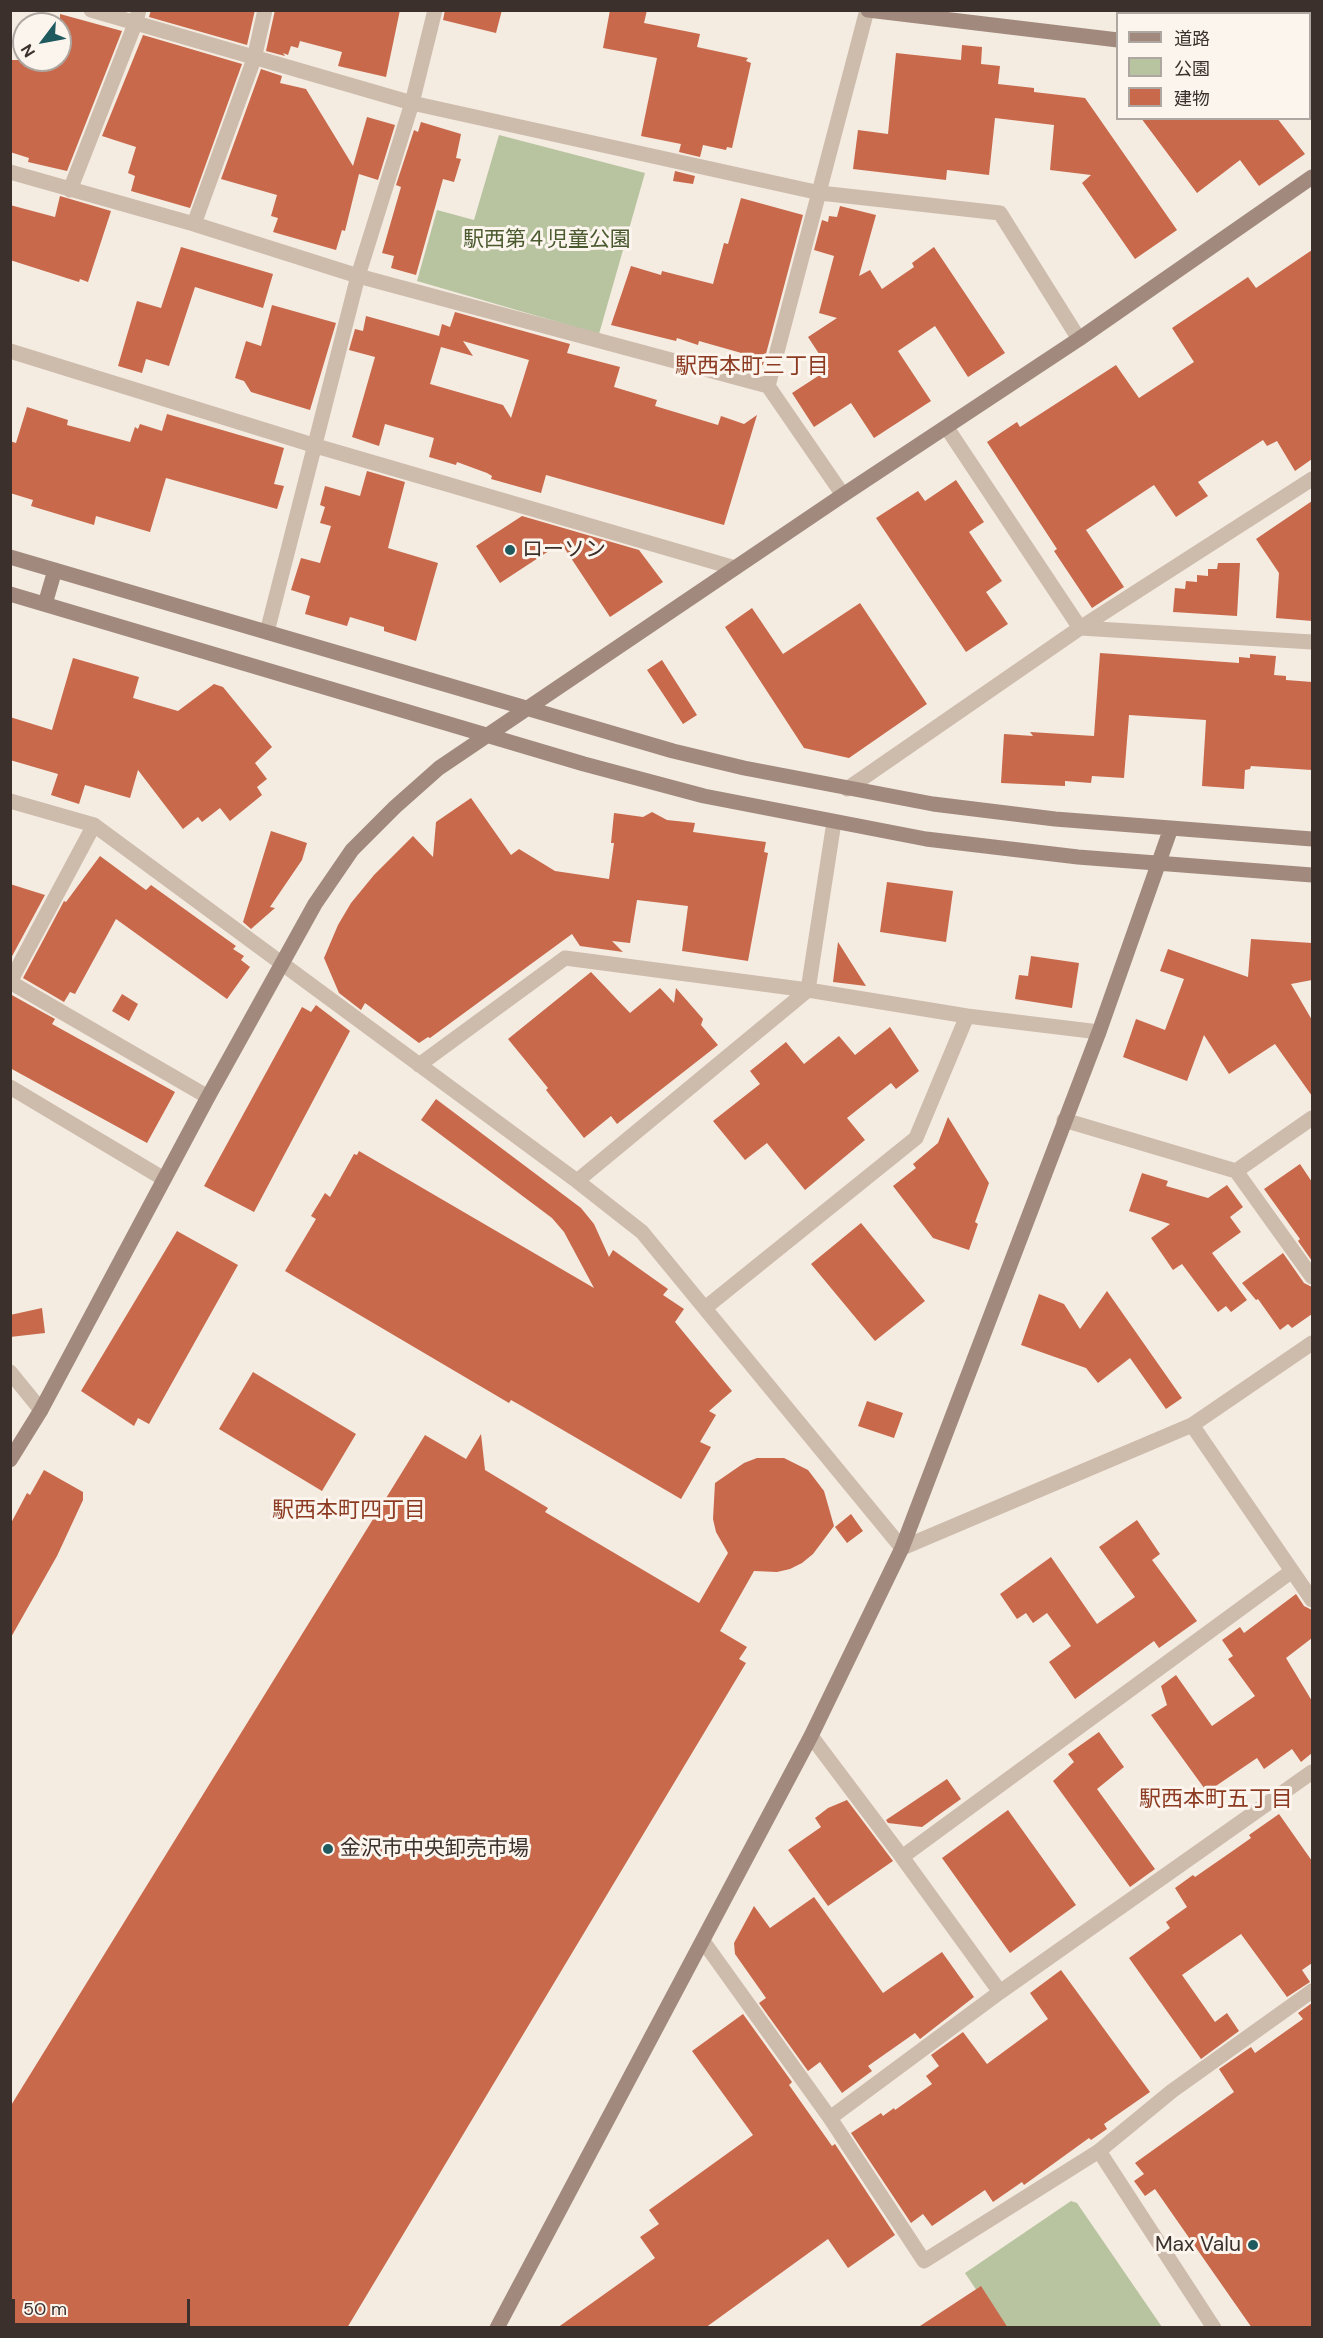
<!DOCTYPE html>
<html>
<head>
<meta charset="utf-8">
<style>
	body { margin:0 }
	#map { position:relative; width:1323px; height:2338px; overflow:hidden; background:#f4ebe1; font-family:"DM Sans","Noto Sans JP",sans-serif }
	canvas { display:block }
	.frame { position:absolute; inset:0; border:12px solid #3b302b; pointer-events:none }
	.legend { position:absolute; left:1116px; top:12px; width:195px; height:108px; box-sizing:border-box; background:#fbf5ee; border:2px solid #aea6a0; margin:0; padding:8px 10px; list-style:none; font-size:18px; color:#3b302b }
	.legend li { display:flex; align-items:center; gap:12px; height:30px }
	.legend b { width:30px; border:2px solid #aea6a0 }
	.north { position:absolute; left:12px; top:12px; width:60px; height:60px; box-sizing:border-box; background:#fbf5ee; border:2px solid #aea6a0; border-radius:50%; rotate:238deg; font-size:16px; font-weight:700; line-height:24px; text-align:center; color:#3b302b }
	.north::after { content:''; display:block; margin:auto; width:21px; height:27px; background:#1f5a5e; clip-path:polygon(50% 0,100% 100%,50% 72%,0 100%) }
	.scale { position:absolute; left:12px; top:2299px; width:178px; height:27px; box-sizing:border-box; border:3px solid #3b302b; border-top:0; padding-left:8px; font-size:18px; line-height:21px; white-space:nowrap; color:#3b302b; -webkit-text-stroke:4px #fbf5ee; paint-order:stroke }
</style>
</head>
<body>
<div id="map">
<canvas width="1323" height="2338"></canvas>
<div class="frame"></div>
<ul class="legend">
<li><b style="height:8px;background:#a18a7d"></b>道路</li>
<li><b style="height:16px;background:#b8c4a0"></b>公園</li>
<li><b style="height:16px;background:#c8694b"></b>建物</li>
</ul>
<div class="north">N</div>
<div class="scale">50 m</div>
</div>
<script>
const c = document.querySelector('canvas').getContext('2d');
c.lineJoin = 'round';
function paint(path, color) { c.fillStyle = color; c.fill(path, 'evenodd'); }
const poly = rows => new Path2D(rows.map(r => 'M' + r).join(''));
function trace(path, color, width, dash) { c.strokeStyle = color; c.lineWidth = width; c.lineCap = dash ? 'butt' : 'round'; c.setLineDash(dash || []); c.stroke(path); }
function label(font, color, halo, rows, align = 'center') {
  c.font = font + ' "DM Sans","Noto Sans JP",sans-serif'; c.lineWidth = 6; c.setLineDash([]); c.textBaseline = 'middle'; c.strokeStyle = halo; c.fillStyle = color; for (const [text, x, y, turn = 0] of rows) {
    c.save(); c.translate(x, y); c.rotate((+turn || 0) * Math.PI / 180); c.textAlign = isNaN(turn) ? turn : align; if (halo) c.strokeText(text, 0, 0); c.fillText(text, 0, 0); c.restore();
  }
}
const green = poly([
	[499,135,645,173,599,334,417,281,437,210,474,220],
	[1071,2201,1077,2203,1162,2327,1001,2327,965,2273]
]);
const building = poly([
	[151,10,255,10,247,45,149,17],
	[275,10,400,10,386,77,338,66,342,52,300,41,298,48,291,46,288,55,283,53,285,56,266,51],
	[445,10,502,10,496,33,443,20],
	[610,10,647,10,644,23,700,34,697,47,748,58,746,61,751,63,732,148,727,147,726,150,703,145,700,157,679,152,681,144,641,136,657,58,603,48],
	[60,14,122,31,67,171,28,162,29,158,10,152,10,60,60,60],
	[143,35,242,64,190,208,131,191,135,176,128,173,136,147,102,136],
	[962,45,982,47,981,64,1000,66,998,84,1034,88,1034,92,1085,98,1177,230,1135,259,1082,183,1091,175,1050,170,1054,125,995,118,989,175,947,170,946,180,853,169,858,130,888,134,896,53,961,60],
	[261,69,282,76,280,83,306,89,353,166,367,117,395,125,378,180,359,174,345,231,342,230,336,250,273,232,278,218,271,216,277,195,221,179],
	[1141,118,1277,118,1305,154,1259,186,1240,160,1197,193],
	[421,122,461,134,456,158,461,159,454,182,443,179,416,275,391,268,394,256,382,253,401,187,396,185,414,130,418,132],
	[675,171,695,176,693,184,673,181],
	[60,196,111,211,88,282,80,279,79,282,10,260,10,205,55,217],
	[741,198,803,215,763,365,743,360,745,354,699,341,698,345,677,338,676,341,611,325,631,266,661,275,662,271,713,284,724,243,728,244],
	[840,206,876,215,859,276,870,270,882,289,914,267,912,263,934,247,1005,353,968,377,935,326,898,351,931,401,874,438,851,403,814,427,792,393,829,369,808,337,837,318,819,313,834,256,814,250,822,220,828,222,829,216,837,217],
	[181,247,273,274,263,308,195,287,169,366,146,359,142,373,118,366,137,301,161,308],
	[1312,250,1312,459,1295,471,1277,441,1267,446,1263,440,1198,482,1208,496,1176,517,1154,485,1086,530,1124,587,1092,608,1054,551,1057,549,987,442,1017,422,1020,427,1116,365,1139,398,1194,362,1172,328,1248,277,1256,288],
	[272,305,336,323,310,410,251,392,244,381,235,378,246,341,261,346],
	[455,312,570,344,567,353,620,367,614,387,657,400,655,406,718,425,721,416,744,424,757,415,724,525,546,475,541,493,491,479,492,476,487,473,457,462,456,465,429,457,434,438,385,424,379,446,352,437,375,357,349,350,355,329,363,331,366,316,439,336,442,324,450,327],
	[463,341,529,360,511,418,503,405,430,384,441,347,473,356],
	[27,407,68,420,67,425,130,442,135,427,138,429,140,424,162,431,167,414,284,448,274,484,284,486,277,509,166,478,150,532,96,516,94,525,31,506,33,500,10,493,10,441,16,443],
	[367,471,405,482,388,548,438,563,416,641,384,631,384,627,350,617,347,626,305,614,310,596,291,590,301,558,320,563,331,526,320,523,325,507,320,505,325,486,360,496],
	[956,480,984,522,969,532,1002,581,986,592,1008,624,966,652,876,518,918,491,925,501],
	[1312,501,1312,621,1276,618,1279,573,1256,539],
	[522,516,639,550,663,582,610,617,561,543,500,583,476,546],
	[1218,563,1240,563,1237,616,1173,612,1175,588,1185,589,1186,581,1197,582,1197,575,1208,576,1208,569,1217,569],
	[860,603,927,704,849,758,804,748,725,627,752,608,783,654],
	[1100,653,1239,663,1239,657,1250,658,1250,654,1276,656,1274,675,1286,676,1286,680,1312,682,1312,770,1251,766,1250,769,1245,770,1244,789,1202,786,1206,720,1129,715,1124,778,1092,776,1091,783,1065,781,1065,786,1001,783,1004,734,1033,736,1030,732,1094,736],
	[73,658,139,677,133,698,178,711,214,684,223,687,272,747,255,763,267,779,257,787,262,795,230,821,220,808,202,822,198,817,183,829,138,770,130,798,85,785,79,804,51,795,58,774,10,760,10,717,52,730],
	[662,660,697,715,683,724,647,670],
	[471,798,511,855,519,849,555,871,609,879,614,843,611,843,614,813,643,817,652,812,667,820,695,823,693,832,766,842,764,852,768,853,748,961,682,951,688,906,637,900,630,943,612,941,623,952,580,946,572,934,430,1038,428,1037,419,1043,365,1003,361,1010,339,993,324,958,338,925,351,903,374,875,413,836,433,857,436,822],
	[271,831,307,843,302,860,270,907,275,908,251,929,243,922],
	[100,856,146,890,151,885,236,946,233,949,244,956,241,960,250,967,227,999,116,919,75,994,70,992,64,1002,23,978,64,901,66,902],
	[887,882,953,891,946,942,880,932],
	[10,884,45,895,10,960],
	[1251,939,1312,943,1312,980,1291,984,1312,1020,1312,1096,1275,1044,1229,1074,1204,1035,1187,1081,1123,1057,1136,1019,1165,1030,1184,979,1160,971,1168,949,1248,977],
	[838,942,866,986,833,982],
	[1031,956,1079,963,1072,1008,1015,999,1019,975,1028,976],
	[591,972,630,1013,660,988,674,1003,676,988,703,1019,701,1025,718,1045,617,1124,611,1116,584,1138,546,1090,548,1088,508,1039],
	[10,994,55,1019,52,1024,175,1092,147,1143,10,1068],
	[122,994,138,1004,129,1021,112,1011],
	[316,1005,350,1031,254,1212,204,1186,302,1007,311,1012],
	[890,1027,919,1071,896,1089,891,1083,847,1118,865,1140,805,1190,767,1143,745,1160,713,1121,760,1084,750,1071,786,1042,804,1064,839,1036,855,1055],
	[436,1099,581,1208,594,1224,609,1257,613,1250,668,1289,663,1295,684,1309,675,1322,732,1391,709,1411,716,1415,700,1442,711,1447,681,1499,520,1405,511,1400,509,1403,285,1271,316,1219,311,1216,325,1193,330,1197,354,1154,357,1155,359,1151,594,1288,564,1232,552,1218,421,1120],
	[948,1117,989,1183,975,1222,978,1224,969,1250,933,1238,893,1186,916,1168,913,1164,938,1143],
	[1300,1164,1312,1182,1312,1261,1298,1241,1300,1239,1264,1189],
	[1142,1173,1168,1181,1166,1186,1208,1198,1227,1185,1243,1207,1230,1217,1241,1232,1212,1253,1247,1300,1231,1312,1226,1306,1218,1312,1182,1264,1173,1270,1151,1238,1170,1224,1129,1211],
	[861,1223,925,1301,875,1341,811,1264],
	[177,1231,238,1265,149,1424,138,1418,134,1426,81,1391],
	[1283,1253,1304,1283,1312,1287,1312,1314,1292,1328,1288,1324,1280,1330,1258,1299,1256,1300,1242,1283],
	[1107,1291,1182,1398,1166,1409,1130,1358,1098,1383,1086,1368,1021,1345,1039,1294,1064,1304,1080,1329],
	[42,1308,45,1333,10,1337,10,1315],
	[253,1372,356,1434,322,1491,219,1429],
	[867,1401,903,1413,894,1438,858,1426],
	[481,1434,485,1470,548,1508,545,1512,699,1603,728,1553,716,1532,713,1519,715,1483,744,1463,757,1458,784,1458,808,1470,824,1491,834,1526,813,1554,802,1563,790,1569,777,1572,754,1571,720,1631,747,1647,739,1659,746,1663,347,2328,10,2328,10,2107,425,1435,466,1459],
	[44,1470,83,1492,83,1500,57,1556,10,1639,10,1525,27,1493,30,1495],
	[851,1514,863,1531,847,1543,835,1527],
	[1137,1520,1160,1554,1152,1560,1197,1621,1159,1648,1154,1641,1075,1699,1049,1662,1071,1646,1047,1613,1033,1623,1026,1613,1017,1619,1000,1594,1051,1557,1097,1624,1135,1597,1099,1547],
	[1296,1594,1304,1606,1312,1610,1312,1638,1286,1658,1312,1701,1312,1753,1301,1762,1292,1749,1264,1769,1257,1758,1207,1792,1151,1715,1167,1705,1161,1686,1176,1675,1212,1726,1255,1696,1228,1659,1233,1656,1222,1640,1240,1627,1244,1633],
	[1099,1732,1124,1767,1097,1789,1155,1869,1130,1887,1053,1781,1074,1762,1068,1754],
	[947,1779,961,1799,937,1816,922,1827,888,1823,886,1820],
	[847,1800,893,1861,828,1906,788,1850,821,1827,815,1818,828,1808],
	[1008,1810,1076,1905,1010,1953,942,1858],
	[1279,1814,1312,1861,1312,1963,1302,1970,1310,1982,1287,1997,1241,1934,1182,1975,1215,2022,1227,2013,1239,2031,1201,2059,1129,1958,1170,1928,1166,1922,1187,1907,1175,1888,1193,1875,1195,1877,1234,1850,1251,1838,1249,1835],
	[814,1897,883,1993,942,1952,974,1997,920,2039,915,2033,868,2066,872,2071,842,2093,820,2062,808,2071,759,2003,766,1998,735,1954,734,1943,754,1906,770,1928],
	[1061,1970,1150,2092,1104,2124,1107,2129,1091,2140,1089,2138,1024,2185,1022,2182,993,2202,985,2190,932,2226,923,2214,911,2223,851,2133,881,2113,883,2116,894,2108,895,2110,932,2084,926,2076,939,2066,931,2055,963,2032,987,2064,1048,2019,1030,1993],
	[1312,2003,1312,2328,1252,2328,1155,2189,1145,2196,1134,2181,1144,2174,1135,2163,1234,2092,1219,2069,1251,2047,1255,2053,1303,2019,1298,2013],
	[743,2014,792,2082,789,2085,832,2146,835,2144,895,2235,848,2268,828,2239,705,2328,557,2328,655,2258,640,2237,659,2224,649,2210,753,2135,692,2051],
	[981,2286,1008,2328,917,2328]
]);
const street = poly([
	[91,10,412,103,820,193,1000,213,1079,339],
	[10,172,194,224,358,276,768,386,843,495],
	[70,190,135,24,139,10],
	[194,224,254,59,265,10],
	[10,351,316,446,735,568],
	[768,386,867,10],
	[947,428,1080,628,1312,642],
	[267,632,358,276,412,103,435,10],
	[847,789,1080,628,1312,479],
	[10,801,94,825,577,1181,642,1232,902,1548,1192,1425,1312,1343],
	[10,982,208,1097],
	[10,982,94,825],
	[419,1065,565,958,808,990,967,1016,1099,1032],
	[10,1087,164,1179],
	[1064,1120,1236,1171,1312,1277],
	[1236,1171,1312,1118],
	[577,1181,808,990,834,822],
	[705,1308,916,1138,967,1016],
	[10,1372,41,1410],
	[1192,1425,1312,1600],
	[811,1736,902,1857],
	[703,1941,830,2118,924,2261,1099,2151,1172,2091,1312,1991],
	[1000,1992,902,1857,1292,1571],
	[830,2118,1000,1992,1312,1772],
	[1099,2151,1214,2328]
]);
const secondary = poly([
	[868,10,1118,40],
	[1310,61,1312,62],
	[10,557,673,751,744,768,933,804,1055,819,1312,839],
	[10,594,584,764,704,796,926,839,1078,857,1312,875],
	[45,604,55,570],
	[10,1460,41,1410,208,1097,315,904,352,850,395,807,439,768,843,495,1079,339,1312,177],
	[497,2328,811,1736,902,1548,1099,1032,1171,828]
]);
const markers = [
	[510,550,6,"#1f5a5e"],
	[328,1849,6,"#1f5a5e"],
	[1253,2245,6,"#1f5a5e"]
];
const parkNames = [
	["駅西第４児童公園",547,240]
];
const poiNames = [
	["ローソン",522,550],
	["金沢市中央卸売市場",340,1849],
	["Max Valu",1241,2245,"right"]
];
const neighbourhoodNames = [
	["駅西本町三丁目",752,367],
	["駅西本町四丁目",349,1511],
	["駅西本町五丁目",1216,1800]
];
paint(green, '#b8c4a0');
paint(building, '#c8694b');
trace(street, '#cdbbac', 15);
trace(secondary, '#a18a7d', 15);
for (const [x, y, r, color] of markers) { const dot = new Path2D(); dot.arc(x, y, r, 0, 2 * Math.PI); c.fillStyle = color; c.fill(dot); trace(dot, '#fbf5ee', 2); }
label('21px', '#4a5a2e', '#fbf5ee', parkNames);
label('21px', '#3b302b', '#fbf5ee', poiNames, 'left');
label('22px', '#8c3b22', '#fbf5ee', neighbourhoodNames);
</script>
</body>
</html>
